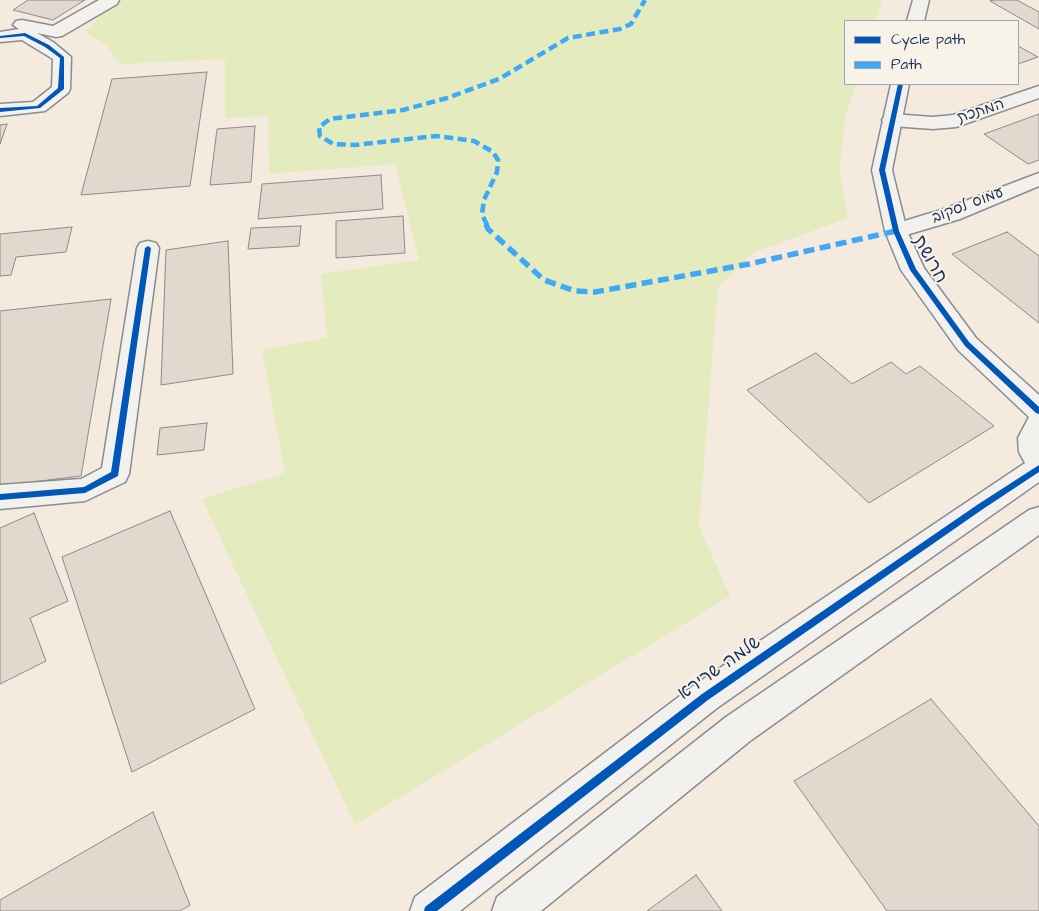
<!DOCTYPE html>
<html>
<head>
<meta charset="utf-8">
<style>
	body { margin:0 }
	#map { position:relative; width:1039px; height:911px; overflow:hidden; background:#f4f2ec; font-family:"Architects Daughter",sans-serif }
	canvas { display:block }
	.legend { position:absolute; left:844px; top:20px; width:175px; height:65px; box-sizing:border-box; background:#f7f3e8; border:1px solid #9fa5b1; margin:0; padding:6px 9px; list-style:none; font-size:15px; color:#1b2f5e }
	.legend li { display:flex; align-items:center; gap:10px; height:25px }
	.legend b { width:25px; border:1px solid #9fa5b1 }
</style>
</head>
<body>
<div id="map">
<canvas width="1039" height="911"></canvas>
<ul class="legend">
<li><b style="height:6px;background:#0057b8"></b>Cycle path</li>
<li><b style="height:6px;background:#3fa9f5"></b>Path</li>
</ul>
</div>
<script>
const c = document.querySelector('canvas').getContext('2d');
c.lineJoin = 'round';
function paint(path, color) { c.fillStyle = color; c.fill(path, 'evenodd'); }
const poly = rows => new Path2D(rows.map(r => 'M' + r).join(''));
function trace(path, color, width, dash) { c.strokeStyle = color; c.lineWidth = width; c.lineCap = dash ? 'butt' : 'round'; c.setLineDash(dash || []); c.stroke(path); }
function label(font, color, halo, rows, align = 'center') {
  c.font = font + ' "Architects Daughter","Playpen Sans Hebrew",sans-serif'; c.lineWidth = 4; c.setLineDash([]); c.textBaseline = 'middle'; c.strokeStyle = halo; c.fillStyle = color; for (const [text, x, y, turn = 0] of rows) {
    c.save(); c.translate(x, y); c.rotate((+turn || 0) * Math.PI / 180); c.textAlign = isNaN(turn) ? turn : align; if (halo) c.strokeText(text, 0, 0); c.fillText(text, 0, 0); c.restore();
  }
}
const built = poly([
	[0,0,1039,0,1039,911,0,911],
	[845,21,1018,21,1018,84,845,84]
]);
const green = poly([
	[114,0,882,0,876,21,845,21,845,84,856,84,845,118,840,170,848,218,753,253,718,287,699,526,730,596,355,825,202,499,285,473,262,350,327,338,321,274,419,260,395,164,269,174,268,116,225,118,225,59,120,64,107,46,85,32]
]);
const building = poly([
	[28,0,85,0,53,20,13,10,28,0],
	[994,0,1017,0,1039,12,1039,29,990,1,994,0],
	[1018,46,1038,57,1018,64,1018,46],
	[207,72,190,186,81,195,112,79,207,72],
	[1039,114,1039,160,1028,164,984,134,1039,114],
	[7,124,0,144,0,125,7,124],
	[255,126,251,182,210,185,217,129,255,126],
	[381,175,383,209,258,219,262,184,381,175],
	[403,216,405,253,336,258,336,221,403,216],
	[301,226,299,246,248,249,251,228,301,226],
	[72,227,66,252,16,257,11,275,0,276,0,234,72,227],
	[1007,232,1039,256,1039,323,952,254,1007,232],
	[228,241,233,374,161,385,166,250,228,241],
	[111,299,81,476,0,486,0,311,111,299],
	[816,353,852,384,891,362,906,374,920,366,994,426,869,503,747,390,816,353],
	[207,423,204,450,157,455,160,428,207,423],
	[170,511,255,709,132,772,62,557,170,511],
	[34,513,68,601,30,618,46,661,0,684,0,528,34,513],
	[931,699,1039,826,1039,911,887,911,794,781,931,699],
	[153,812,190,905,180,911,0,911,0,900,153,812],
	[696,875,722,911,647,911,696,875]
]);
const street = poly([
	[99,0,119,0,117,4,62,36,56,37,37,33,53,42,71,57,70,89,68,93,45,111,0,116,0,104,33,102,52,87,53,59,22,40,0,42,0,32,19,29,13,25,16,21,22,20,53,26,99,0],
	[1039,86,1039,98,956,127,933,129,892,126,885,124,882,120,885,116,892,114,933,117,953,115,1039,86],
	[1039,173,1039,186,960,219,896,238,888,236,885,231,888,226,944,209,1039,173],
	[148,241,156,243,159,248,129,474,125,482,85,501,0,509,0,485,81,479,102,468,137,248,140,243,148,241]
]);
const secondary = poly([
	[913,0,929,0,924,21,907,21,913,0],
	[891,84,909,84,892,170,907,231,924,268,976,338,1039,395,1039,482,717,708,460,911,410,911,415,897,693,686,1025,463,1019,452,1018,438,1029,417,958,350,901,270,885,231,872,170,891,84],
	[1039,507,1039,535,750,741,541,911,492,911,497,897,726,717,1029,510,1039,507]
]);
const quietFar1 = poly([
	[487,225,482,214,484,200,497,172,498,160,493,152,474,141,436,136,355,145,333,144,320,136,319,127,330,119,403,110,447,98,499,79,568,38,620,29,631,24,645,0]
]);
const quiet = poly([
	[486,224,488,229,544,280,575,291,595,292,749,264,896,231]
]);
const cycleway = poly([
	[25,33,49,45,64,57,64,89,40,108,0,112,0,108,37,106,58,88,60,58,45,47,24,36,0,38,0,36,25,33],
	[898,84,903,84,885,170,899,231,916,269,969,342,1039,407,1039,414,1036,413,965,346,910,270,893,231,879,170,898,84],
	[148,246,151,248,118,476,85,493,0,500,0,494,84,487,111,472,145,248,148,246],
	[1039,465,1039,472,983,509,708,700,437,911,424,911,425,907,702,694,977,505,1039,465]
]);
const farStreetnames = [
	["המתכת",981,112,-18],
	["עמוס לסקוב",968,206,-21]
];
const streetNames = [
	["חרושת",929,260,61],
	["שלמה שרירא",720,669,-35]
];
paint(built, '#f4eadd');
paint(green, '#e4ecbf');
paint(building, '#e1d8ce');
trace(building, '#898c92', 1);
trace(street, '#898c92', 3);
trace(secondary, '#898c92', 3);
paint(street, '#f2f1ed');
paint(secondary, '#f2f1ed');
trace(quietFar1, '#3fa9f5', 4.5, [9, 4.5]);
trace(quiet, '#3fa9f5', 5.5, [11, 5.5]);
paint(cycleway, '#0057b8');
label('15px', '#1b2f5e', '#f7f3e8', farStreetnames);
label('18px', '#1b2f5e', '#f7f3e8', streetNames);
</script>
</body>
</html>
